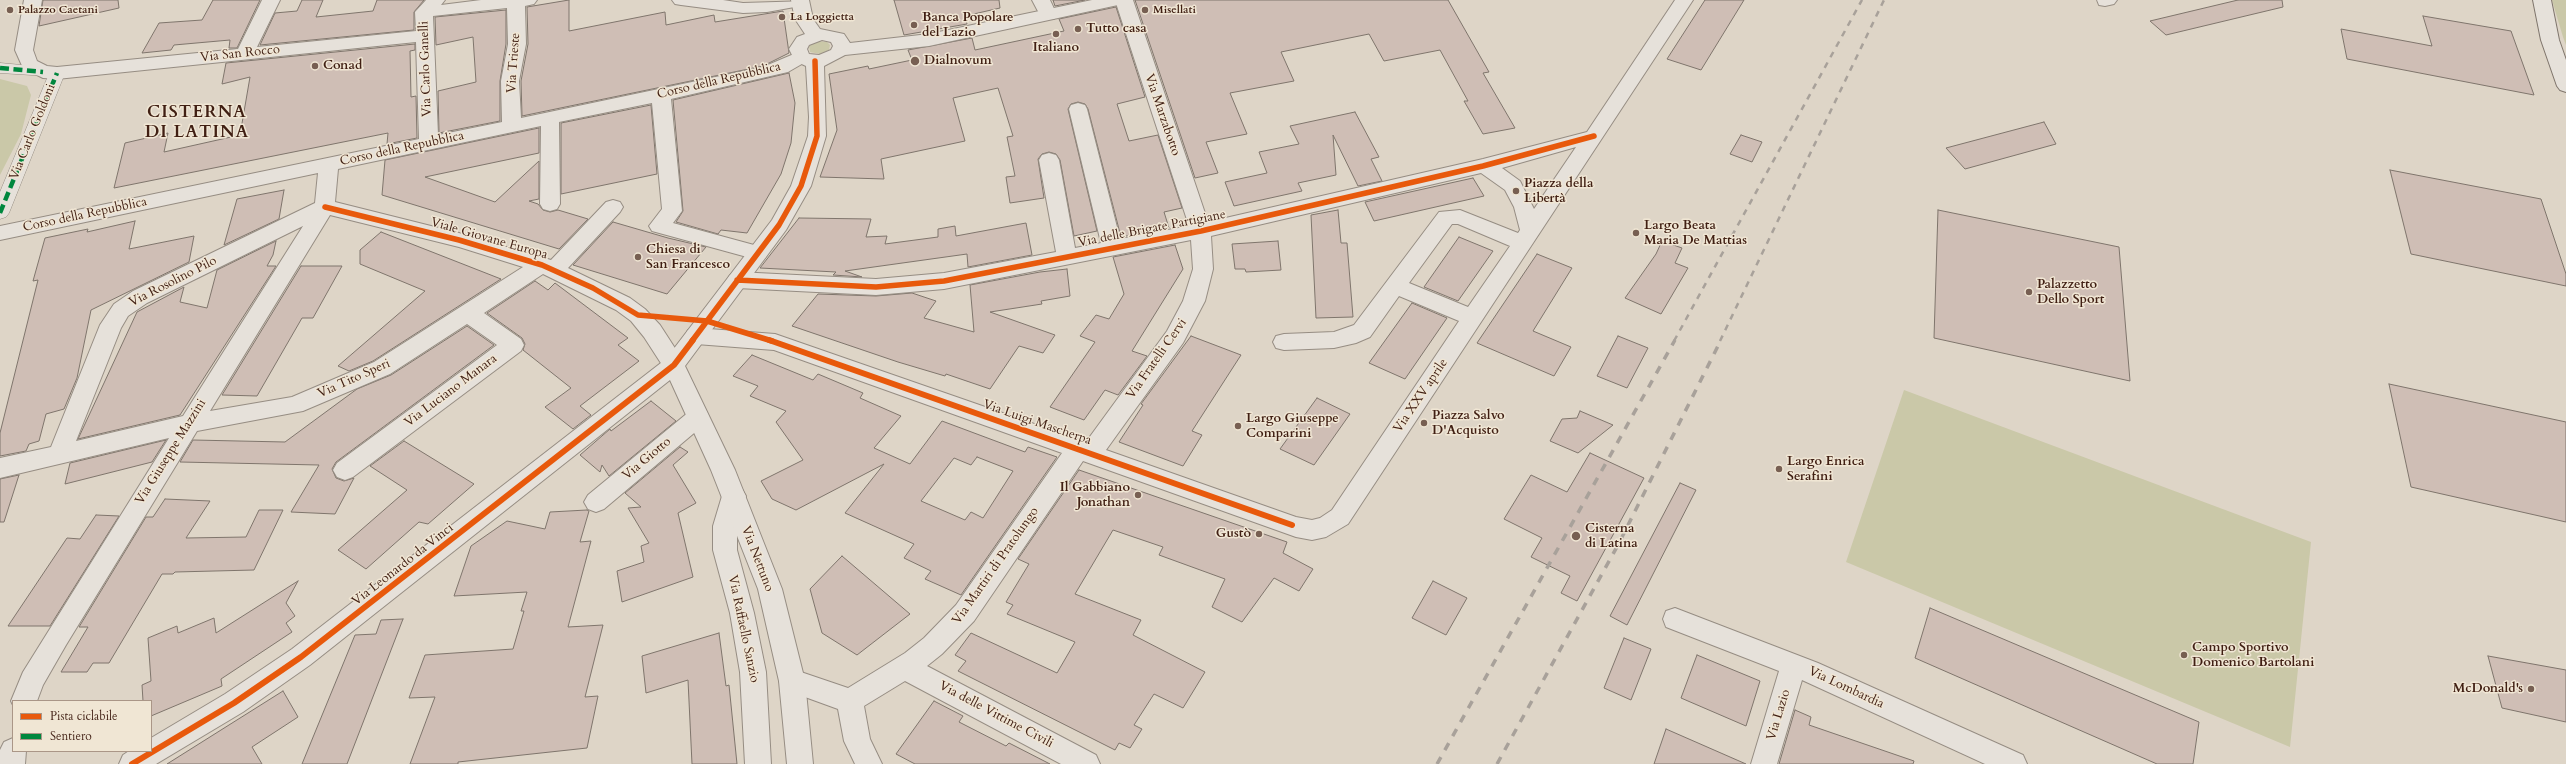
<!DOCTYPE html>
<html>
<head>
<meta charset="utf-8">
<style>
	body { margin:0 }
	#map { position:relative; width:2566px; height:764px; overflow:hidden; background:#ded5c7; font-family:Cardo,serif }
	canvas { display:block }
	.legend { position:absolute; left:12px; top:700px; width:140px; height:52px; box-sizing:border-box; background:#f0e6d4; border:1px solid #aa9687; margin:0; padding:5px 7px; list-style:none; font-size:12px; color:#401f13 }
	.legend li { display:flex; align-items:center; gap:8px; height:20px }
	.legend b { width:20px; border:1px solid #aa9687 }
</style>
</head>
<body>
<div id="map">
<canvas width="2566" height="764"></canvas>
<ul class="legend">
<li><b style="height:5px;background:#e8590c"></b>Pista ciclabile</li>
<li><b style="height:5px;background:#00873e"></b>Sentiero</li>
</ul>
</div>
<script>
const c = document.querySelector('canvas').getContext('2d');
c.lineJoin = 'round';
function paint(path, color) { c.fillStyle = color; c.fill(path, 'evenodd'); }
const poly = rows => new Path2D(rows.map(r => 'M' + r).join(''));
function trace(path, color, width, dash) { c.strokeStyle = color; c.lineWidth = width; c.lineCap = dash ? 'butt' : 'round'; c.setLineDash(dash || []); c.stroke(path); }
function label(font, color, halo, rows, align = 'center') {
  c.font = font + ' Cardo,serif'; c.lineWidth = 3; c.setLineDash([]); c.textBaseline = 'middle'; c.strokeStyle = halo; c.fillStyle = color; for (const [text, x, y, turn = 0] of rows) {
    c.save(); c.translate(x, y); c.rotate((+turn || 0) * Math.PI / 180); c.textAlign = isNaN(turn) ? turn : align; if (halo) c.strokeText(text, 0, 0); c.fillText(text, 0, 0); c.restore();
  }
}
const green = poly([
	[2552,0,2566,0,2566,45,2563,37],
	[817,41,827,42,830,45,829,50,820,54,810,52,809,46],
	[0,79,27,86,31,95,21,134,0,175],
	[1904,390,2311,542,2290,747,1846,562]
]);
const building = poly([
	[43,0,118,0,119,8,39,26,43,0],
	[213,0,260,0,237,48,229,48,230,40,174,45,171,50,142,53,159,23,202,20,213,0],
	[302,0,323,0,316,17,373,11,377,0,424,0,414,12,414,30,260,45,275,13,297,11,302,0],
	[569,0,569,31,665,12,666,25,714,15,715,22,783,11,789,53,763,66,522,116,521,81,528,44,527,7,569,0],
	[894,0,999,0,1000,8,965,16,967,24,904,35,894,0],
	[1053,0,1085,0,1055,6,1053,0],
	[1135,0,1448,0,1489,72,1483,73,1515,128,1483,134,1464,101,1468,101,1440,50,1384,61,1369,34,1281,52,1294,81,1230,93,1247,134,1206,142,1218,173,1195,178,1135,0],
	[1705,0,1744,0,1701,70,1667,59,1705,0],
	[2238,0,2282,0,2283,7,2166,35,2150,21,2238,0],
	[1116,7,1145,97,1117,104,1129,141,1158,135,1182,208,1164,212,1169,228,1121,237,1088,109,1085,104,1078,102,1071,104,1068,109,1097,231,1074,236,1060,160,1056,154,1049,152,1042,154,1038,159,1044,198,1010,203,1006,177,1015,176,1007,137,1013,136,998,88,953,98,965,141,881,159,884,179,820,177,837,130,829,74,868,66,869,69,912,60,908,50,972,38,975,50,1064,31,1059,19,1116,7],
	[506,10,506,44,500,81,500,121,439,133,438,91,476,82,473,37,436,45,435,17,506,10],
	[2423,16,2511,31,2534,95,2347,59,2341,29,2432,46,2423,16],
	[415,44,415,50,410,51,411,97,416,96,417,138,387,144,388,133,114,188,125,143,168,133,164,152,240,135,250,77,222,84,226,63,415,44],
	[789,73,795,103,791,143,781,174,747,233,721,230,718,234,676,222,683,211,673,100,789,73],
	[651,105,657,174,561,194,561,123,651,105],
	[1355,112,1379,157,1371,159,1382,181,1358,186,1333,135,1336,175,1298,183,1302,191,1234,206,1225,182,1267,173,1259,152,1299,144,1290,126,1355,112],
	[2044,122,2056,144,1965,169,1946,148,2044,122],
	[539,128,539,153,425,177,495,202,539,161,539,199,529,201,538,204,543,210,550,212,558,210,588,219,559,249,382,195,385,160,539,128],
	[1741,135,1762,142,1752,162,1730,154,1741,135],
	[2390,170,2541,199,2566,274,2566,286,2411,254,2390,170],
	[1473,178,1484,196,1374,221,1365,202,1473,178],
	[284,190,279,219,224,245,237,199,284,190],
	[1338,210,1341,243,1347,243,1353,317,1316,318,1311,215,1338,210],
	[1938,210,2119,247,2130,381,1934,338,1938,210],
	[799,218,871,219,866,237,887,236,885,244,938,237,938,229,955,226,956,236,1026,223,1032,255,968,267,967,254,845,271,862,277,833,275,836,272,760,268,799,218],
	[135,221,129,249,194,236,189,262,91,310,77,378,64,409,46,414,39,441,29,444,26,451,0,456,0,433,38,280,33,281,45,238,88,229,87,232,135,221],
	[613,222,668,238,706,247,667,294,573,265,613,222],
	[381,232,501,279,373,361,349,371,338,366,425,291,360,264,360,250,381,232],
	[1459,237,1493,251,1458,301,1424,287,1459,237],
	[276,241,273,255,267,266,276,266,180,415,78,439,137,312,184,287,180,302,207,308,217,270,276,241],
	[1278,241,1281,270,1246,272,1245,269,1235,269,1232,244,1278,241],
	[1662,241,1682,248,1675,263,1688,268,1661,314,1625,298,1656,254,1662,241],
	[1175,245,1183,269,1132,351,1147,356,1118,395,1105,390,1084,420,1050,407,1095,342,1080,336,1096,315,1109,319,1124,294,1113,257,1175,245],
	[1537,254,1572,268,1533,331,1571,347,1554,376,1477,343,1537,254],
	[301,266,342,266,313,318,302,318,257,396,222,395,301,266],
	[1067,269,1070,296,1041,301,1042,304,990,312,1055,335,1043,353,1019,346,990,389,946,374,945,376,898,362,792,326,818,294,876,296,912,293,936,301,924,318,974,332,970,285,1040,272,1067,269],
	[535,281,548,290,555,283,628,338,618,345,639,361,580,406,591,415,573,429,545,407,571,388,523,350,525,344,522,338,487,313,535,281],
	[1412,303,1447,318,1405,379,1369,363,1412,303],
	[467,326,494,345,336,462,332,469,336,478,344,481,354,478,335,514,291,512,319,465,180,462,193,440,285,442,357,389,391,375,467,326],
	[1191,336,1241,355,1192,431,1202,435,1183,466,1119,442,1143,405,1141,404,1191,336],
	[1618,336,1648,348,1627,388,1597,376,1618,336],
	[752,355,813,380,818,374,863,393,860,398,901,416,874,448,910,464,942,421,1025,452,1028,447,1057,457,961,595,925,579,931,571,904,558,914,544,845,513,884,464,796,510,772,499,761,481,803,460,776,422,786,411,750,396,758,386,733,376,752,355],
	[977,457,1013,471,983,518,971,512,965,520,921,501,954,458,971,465,977,457],
	[2389,384,2566,422,2566,522,2411,487,2389,384],
	[1317,398,1350,414,1314,465,1280,449,1317,398],
	[651,401,676,421,609,476,602,465,600,472,580,455,610,429,611,431,651,401],
	[1580,411,1613,425,1578,453,1550,441,1562,419,1577,418,1580,411],
	[166,440,152,462,65,484,70,463,166,440],
	[404,441,474,484,428,524,419,522,366,569,338,550,407,490,370,466,404,441],
	[680,447,688,452,673,465,696,503,678,513,693,577,622,602,617,571,644,562,641,546,649,543,628,508,641,507,625,493,680,447],
	[1590,453,1644,478,1577,601,1561,593,1570,576,1531,557,1542,538,1504,519,1531,475,1567,492,1590,453],
	[1079,470,1287,542,1283,553,1313,569,1299,591,1274,578,1242,622,1212,607,1225,579,1159,555,1163,547,1113,530,1075,594,1141,620,1133,635,1205,672,1183,708,1154,694,1134,725,1142,729,1130,748,1119,743,1115,750,958,671,966,661,955,655,971,633,1057,673,1075,642,1007,614,1013,605,1006,602,1029,564,1018,559,1079,470],
	[19,475,4,522,0,522,0,479,19,475],
	[1680,483,1696,490,1627,625,1610,616,1680,483],
	[165,499,210,501,186,538,246,537,259,510,283,510,254,570,175,572,173,574,162,574,109,663,93,663,87,672,61,672,88,627,79,627,146,517,153,517,165,499],
	[587,510,589,511,580,542,591,541,568,627,603,625,585,697,598,696,587,748,458,762,458,764,410,764,435,697,409,698,425,655,513,649,524,611,521,611,527,592,454,596,471,546,507,521,545,529,550,512,587,510],
	[96,515,119,516,50,626,8,626,67,538,80,539,96,515],
	[842,556,910,614,857,655,822,633,810,589,842,556],
	[298,581,286,603,295,616,286,623,292,632,221,679,222,686,151,716,151,701,143,701,142,685,151,681,148,638,177,626,178,633,214,618,216,633,298,581],
	[1433,581,1467,598,1446,635,1412,618,1433,581],
	[1930,608,2199,722,2193,764,2157,764,1915,658,1930,608],
	[403,619,347,764,302,764,355,635,376,634,381,620,403,619],
	[719,633,726,686,729,685,737,764,692,764,688,680,646,693,642,656,719,633],
	[1624,638,1651,649,1631,700,1604,688,1624,638],
	[1697,655,1760,681,1746,726,1681,698,1697,655],
	[2488,656,2566,670,2566,722,2502,708,2488,656],
	[283,691,298,717,252,747,262,764,167,764,283,691],
	[934,701,963,716,959,722,1006,746,1009,743,1050,764,915,764,896,754,934,701],
	[1795,710,1811,717,1809,725,1914,761,1913,764,1779,764,1795,710],
	[1666,729,1746,764,1654,764,1666,729]
]);
const pedestrian = poly([
	[0,63,43,67,50,71,57,68,65,73,9,213,6,217,0,219,0,192,48,76,0,73,0,63]
]);
const minor = poly([
	[24,0,42,0,33,50,37,61,47,66,57,67,238,49,262,0,280,0,257,47,416,31,415,12,426,0,445,0,441,5,481,0,537,0,534,4,525,6,526,44,519,81,521,118,763,67,801,51,807,53,810,57,807,61,788,72,671,99,682,211,673,223,765,248,768,253,765,258,758,260,652,231,649,226,662,209,652,103,559,122,560,204,557,209,550,211,543,209,540,204,541,126,338,169,335,202,459,233,551,260,606,202,613,200,620,202,623,207,620,212,568,268,630,298,645,309,660,325,682,359,685,365,682,371,674,374,666,371,644,337,631,321,616,310,543,274,484,313,521,339,524,345,521,351,353,477,345,480,337,477,333,470,337,463,497,345,467,324,390,374,303,411,197,431,66,645,43,685,37,701,13,701,13,705,11,701,23,672,169,438,0,478,0,458,51,447,100,325,114,304,133,291,315,203,318,173,0,240,0,226,419,139,416,42,57,79,43,78,23,68,15,50,24,0],
	[507,8,508,44,501,81,502,122,438,135,433,16,507,8],
	[330,215,459,247,523,267,374,362,292,397,210,411,330,215],
	[303,226,183,416,76,441,121,328,128,316,147,303,303,226],
	[672,0,723,0,743,3,809,1,806,5,800,6,767,12,743,13,681,5,675,4,672,0],
	[1032,0,1050,0,1057,15,1054,19,1042,19,1032,0],
	[1115,0,1133,0,1208,222,1483,159,1587,132,1675,0,1693,0,1348,524,1326,537,1312,540,1296,537,1083,461,974,621,942,654,927,666,1096,755,1100,764,1061,764,905,681,864,706,870,739,882,764,855,764,844,741,838,709,783,689,779,681,783,673,792,669,848,688,905,653,924,638,956,605,1062,453,774,350,696,344,688,342,685,336,688,330,696,328,775,334,1086,442,1167,331,1183,301,1193,269,1191,240,944,289,876,295,737,288,730,285,727,280,730,275,737,272,876,279,944,273,1056,252,1039,160,1042,155,1049,153,1056,155,1059,160,1075,248,1101,243,1069,109,1071,105,1078,103,1085,105,1087,109,1120,239,1189,226,1115,0],
	[1576,147,1534,209,1520,181,1502,168,1576,147],
	[1481,173,1505,190,1514,207,1520,230,1518,233,1460,210,1439,212,1354,325,1334,332,1284,334,1276,336,1273,342,1276,348,1284,350,1334,348,1356,343,1370,337,1399,296,1459,321,1332,510,1320,518,1312,520,1296,517,1106,450,1183,343,1205,301,1213,269,1211,236,1481,173],
	[1452,224,1458,224,1510,246,1468,307,1409,283,1452,224],
	[2097,0,2117,0,2114,4,2105,6,2099,5,2097,0],
	[698,408,706,411,709,417,706,423,604,509,596,512,588,509,584,502,588,495,690,411,698,408],
	[734,486,742,489,746,496,737,526,737,550,754,613,766,672,771,764,745,764,740,672,730,613,713,550,713,526,722,496,726,489,734,486],
	[1675,608,1818,663,2023,755,2027,764,1985,764,1802,680,1777,764,1751,764,1779,671,1666,627,1663,619,1666,611,1675,608],
	[13,738,13,751,26,751,25,764,0,764,0,750,4,742,13,738]
]);
const tertiary = poly([
	[791,0,809,0,813,19,820,29,844,34,850,43,929,34,1092,0,1127,0,1124,4,1118,5,929,46,845,55,824,66,826,136,811,186,786,230,685,366,735,470,782,589,805,681,813,764,787,764,779,681,758,589,711,470,670,380,310,665,243,712,156,764,119,764,123,755,129,751,151,751,151,738,225,694,292,649,666,359,772,220,791,186,808,136,809,117,806,66,795,61,789,49,797,37,805,34,795,19,791,0],
	[822,40,831,42,833,46,831,50,819,55,809,54,807,49,809,45,822,40]
]);
const secondary = poly([
	[2533,0,2551,0,2559,40,2566,60,2566,92,2560,90,2557,86,2541,40,2533,0]
]);
const railFar1 = poly([
	[1674,341,1862,0],
	[1720,341,1884,0]
]);
const rail = poly([
	[1437,764,1675,340],
	[1497,764,1618,545,1721,340]
]);
const quiet = poly([
	[0,68,43,72],
	[0,213,57,73]
]);
const cyclewayFar1 = poly([
	[325,207,459,240,542,265,593,288,638,315,707,321,772,341],
	[737,280,876,287,944,281,1201,231,1483,166,1594,136],
	[692,341,779,225,801,186,817,136,815,61]
]);
const cycleway = poly([
	[769,340,1292,525],
	[132,764,234,703,301,657,674,365,693,340]
]);
const markers = [
	[10,10,4,"#775f52"],
	[1145,10,4,"#775f52"],
	[782,17,4,"#775f52"],
	[914,25,4,"#775f52"],
	[1078,29,4,"#775f52"],
	[1056,34,4,"#775f52"],
	[915,61,5,"#775f52"],
	[315,66,4,"#775f52"],
	[1516,191,4,"#775f52"],
	[1636,233,4,"#775f52"],
	[638,257,4,"#775f52"],
	[2029,292,4,"#775f52"],
	[1424,423,4,"#775f52"],
	[1238,426,4,"#775f52"],
	[1779,469,4,"#775f52"],
	[1138,495,4,"#775f52"],
	[1259,534,4,"#775f52"],
	[1576,536,5,"#775f52"],
	[2184,655,4,"#775f52"],
	[2531,689,4,"#775f52"]
];
const farPoinames = [
	["Palazzo Caetani",18,10],
	["Misellati",1153,10],
	["La Loggietta",790,17]
];
const poiNames = [
	["Banca Popolare",922,18],
	["del Lazio",922,33],
	["Tutto casa",1086,29],
	["Italiano",1056,48,"center"],
	["Dialnovum",924,61],
	["Conad",323,66],
	["Piazza della",1524,184],
	["Libertà",1524,199],
	["Largo Beata",1644,226],
	["Maria De Mattias",1644,241],
	["Chiesa di",646,250],
	["San Francesco",646,265],
	["Palazzetto",2037,285],
	["Dello Sport",2037,300],
	["Piazza Salvo",1432,416],
	["D'Acquisto",1432,431],
	["Largo Giuseppe",1246,419],
	["Comparini",1246,434],
	["Largo Enrica",1787,462],
	["Serafini",1787,477],
	["Il Gabbiano",1130,488,"right"],
	["Jonathan",1130,503,"right"],
	["Cisterna",1585,529],
	["di Latina",1585,544],
	["Gustò",1251,534,"right"],
	["Campo Sportivo",2192,648],
	["Domenico Bartolani",2192,663],
	["McDonald's",2523,689,"right"]
];
const streetNames = [
	["Via San Rocco",240,54,-6],
	["Via Trieste",514,63,-86],
	["Via Carlo Ganelli",426,69,-92],
	["Corso della Repubblica",719,81,-13],
	["Via Marzabotto",1162,115,71],
	["Via Carlo Goldoni",33,132,-68],
	["Corso della Repubblica",402,149,-12],
	["Corso della Repubblica",85,215,-12],
	["Via delle Brigate Partigiane",1152,229,-11],
	["Viale Giovane Europa",489,239,16],
	["Via Rosolino Pilo",173,282,-27],
	["Via Fratelli Cervi",1157,359,-55],
	["Via Tito Speri",354,379,-24],
	["Via Luciano Manara",451,391,-37],
	["Via XXV aprile",1421,396,-56],
	["Via Luigi Mascherpa",1037,423,19],
	["Via Giuseppe Mazzini",171,452,-58],
	["Via Giotto",647,459,-40],
	["Via Nettuno",757,559,69],
	["Via Leonardo da Vinci",403,565,-38],
	["Via Martiri di Pratolungo",996,566,-55],
	["Via Raffaello Sanzio",743,629,78],
	["Via Lombardia",1846,688,25],
	["Via delle Vittime Civili",996,715,28],
	["Via Lazio",1779,715,-73]
];
const districtNames = [
	["CISTERNA",197,113],
	["DI LATINA",197,133]
];
paint(green, '#cac8a8');
paint(building, '#cfbeb5');
trace(building, '#7f756c', 1);
trace(pedestrian, '#968d83', 1);
trace(minor, '#968d83', 2);
trace(tertiary, '#968d83', 2);
trace(secondary, '#7f756c', 2);
paint(pedestrian, '#e6e1da');
paint(minor, '#e6e1da');
paint(tertiary, '#e6e1da');
paint(secondary, '#e6e1da');
trace(railFar1, '#a8a19a', 2.5, [6, 6]);
trace(rail, '#a8a19a', 3.5, [8, 8]);
trace(quiet, '#00873e', 4.5, [9, 4.5]);
trace(cyclewayFar1, '#e8590c', 5.5);
trace(cycleway, '#e8590c', 6);
for (const [x, y, r, color] of markers) { const dot = new Path2D(); dot.arc(x, y, r, 0, 2 * Math.PI); c.fillStyle = color; c.fill(dot); trace(dot, '#f0e6d4', 1.5); }
label('bold 11px', '#401f13', '#f0e6d4', farPoinames, 'left');
label('bold 13px', '#401f13', '#f0e6d4', poiNames, 'left');
label('13px', '#401f13', '#f0e6d4', streetNames);
c.letterSpacing = '1px';
label('bold 17px', '#401f13', '#f0e6d4', districtNames);
c.letterSpacing = '0px';
</script>
</body>
</html>
